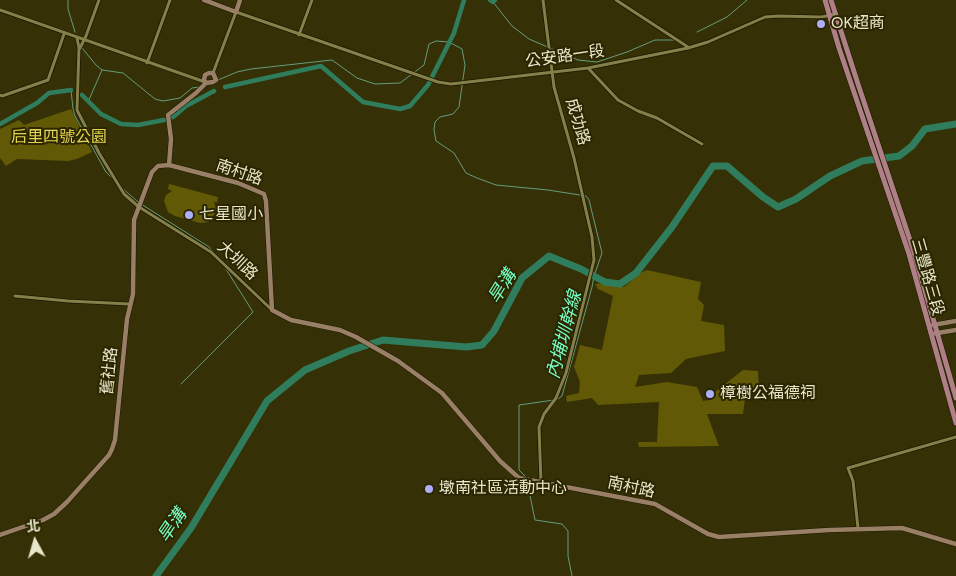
<!DOCTYPE html>
<html>
<head>
<meta charset="utf-8">
<style>
	body { margin:0 }
	#map { position:relative; width:956px; height:576px; overflow:hidden; background:#353005; font-family:"DM Sans","Noto Sans TC",sans-serif }
	canvas { display:block }
	.north { position:absolute; left:10px; top:516px; width:50px; height:50px; -webkit-text-stroke:4px #2b2600; paint-order:stroke; rotate:354deg; font-size:14px; font-weight:700; line-height:20px; text-align:center; color:#e8e6ca }
	.north::after { content:''; display:block; margin:auto; width:18px; height:22px; background:#e8e6ca; clip-path:polygon(50% 0,100% 100%,50% 72%,0 100%) }
</style>
</head>
<body>
<div id="map">
<canvas width="956" height="576"></canvas>
<div class="north">北</div>
</div>
<script>
const c = document.querySelector('canvas').getContext('2d');
c.lineJoin = 'round';
function paint(path, color) { c.fillStyle = color; c.fill(path, 'evenodd'); }
const poly = rows => new Path2D(rows.map(r => 'M' + r).join(''));
function trace(path, color, width, dash) { c.strokeStyle = color; c.lineWidth = width; c.lineCap = dash ? 'butt' : 'round'; c.setLineDash(dash || []); c.stroke(path); }
function label(font, color, halo, rows, align = 'center') {
  c.font = font + ' "DM Sans","Noto Sans TC",sans-serif'; c.lineWidth = 4; c.setLineDash([]); c.textBaseline = 'middle'; c.strokeStyle = halo; c.fillStyle = color; for (const [text, x, y, turn = 0] of rows) {
    c.save(); c.translate(x, y); c.rotate((+turn || 0) * Math.PI / 180); c.textAlign = isNaN(turn) ? turn : align; if (halo) c.strokeText(text, 0, 0); c.fillText(text, 0, 0); c.restore();
  }
}
const green = poly([
	[71,109,92,152,77,159,68,161,17,159,6,166,0,158,0,129,19,120,24,125],
	[169,184,218,197,217,202,214,202,216,209,212,219,208,222,200,223,175,216,168,212,164,201,166,195,172,191,168,189],
	[647,270,701,282,698,299,704,305,701,321,724,325,725,351,686,359,671,373,639,375,635,387,667,382,697,387,703,401,709,400,710,396,743,370,758,371,759,389,751,390,745,398,743,414,707,414,719,446,639,447,638,442,657,442,659,402,598,405,592,398,567,402,566,396,579,393,580,382,574,367,580,345,602,350,613,296,598,289,595,284,612,282,616,287,624,287,642,272]
]);
const stream = poly([
	[68,0,68,9,75,32],
	[493,2,512,26,529,39,578,60,597,62,627,52,655,40,675,40],
	[697,32,727,17,747,0],
	[82,48,96,65,102,70,123,73,155,99,163,101,180,98,192,88,200,87],
	[218,80,237,72,251,69,332,60,357,78,375,84,400,83,424,65,429,44,436,41,449,42,462,49,465,65,459,107,453,114,440,117,435,122,434,130,436,141,454,153,466,173,477,178,496,185,548,190,586,196,589,200,602,253,594,276,592,287,562,396,558,399],
	[71,90,73,109,75,116,106,172,114,180],
	[88,102,102,70],
	[122,188,138,202],
	[141,204,209,247,218,257],
	[181,384,253,312,224,266],
	[526,477,519,470,519,405,554,400],
	[527,481,535,520,562,524,568,531,568,556,572,576]
]);
const canal = poly([
	[490,0,493,2,495,0],
	[225,87,321,66,363,102,400,109,410,106,428,85,454,33,464,0],
	[82,95,101,114,121,124,138,125,164,120],
	[173,117,186,106,214,91],
	[0,124,37,103,49,93,71,90]
]);
const river = poly([
	[156,576,191,528,267,401,305,370,349,351,383,340,466,347,482,345,494,331,522,278,549,256,581,269,605,282,620,284,636,273,672,227,713,166,727,166,763,197,778,207,796,199,830,176,862,161,899,156,912,146,925,129,956,124]
]);
const street = poly([
	[616,0,688,47],
	[0,10,205,82],
	[299,35,312,0],
	[77,38,79,48,77,110,99,153,124,194,139,207,211,252,272,310],
	[80,48,86,36,99,0],
	[147,63,170,0],
	[588,68,618,100,638,111,657,118,702,144],
	[213,73,236,12,438,82,451,84,588,68,688,48,708,42,765,17,778,16,822,17,835,14],
	[0,95,2,96,48,80,64,34],
	[15,296,68,301,129,304],
	[541,483,539,427,544,414,556,398,566,373,594,260,592,237,574,158,554,87,543,0],
	[858,528,853,481,848,468,956,437]
]);
const secondary = poly([
	[204,0,236,12,240,0],
	[206,83,204,80,205,75,209,73,213,73,216,80,213,82,206,83,196,93,168,115,171,139,169,165,238,183,264,194,266,201,272,310,291,320,340,330,356,337,398,361,442,393,500,461,519,478,655,504,708,534,719,537,829,530,902,528,956,544],
	[933,325,956,321],
	[931,334,956,330],
	[0,535,43,520,54,514,67,502,109,455,112,449,115,440,127,319,133,294,134,220,152,172,158,166,169,165]
]);
const primary = poly([
	[825,0,839,48,909,254,956,423],
	[831,0,858,84,913,249,956,398]
]);
const markers = [
	[821,24,5,"#adaffb"],
	[189,215,5,"#adaffb"],
	[710,394,5,"#adaffb"],
	[429,489,5,"#adaffb"]
];
const poiNames = [
	["OK超商",831,24],
	["七星國小",199,215],
	["樟樹公福德祠",720,394],
	["墩南社區活動中心",439,489]
];
const streetNames = [
	["公安路一段",565,57,-8],
	["成功路",577,122,74],
	["南村路",239,173,19],
	["大圳路",237,261,43],
	["三豐路三段",927,277,74],
	["舊社路",110,371,-84],
	["南村路",631,488,12]
];
const parkNames = [
	["后里四號公園",59,138]
];
const waterNames = [
	["旱溝",503,287,-58],
	["內埔圳幹線",565,335,-75],
	["旱溝",173,526,-56]
];
paint(green, '#625907');
trace(stream, '#669c7e', 1);
trace(canal, '#2f7d5d', 4.5);
trace(river, '#2f7d5d', 7);
trace(street, '#1c1800', 4.5);
trace(secondary, '#1c1800', 5.5);
trace(primary, '#1c1800', 6);
trace(street, '#857f49', 3);
trace(secondary, '#9a7f67', 4.5);
trace(primary, '#af7f86', 5);
for (const [x, y, r, color] of markers) { const dot = new Path2D(); dot.arc(x, y, r, 0, 2 * Math.PI); c.fillStyle = color; c.fill(dot); trace(dot, '#2b2600', 2); }
label('16px', '#e8e6ca', '#2b2600', poiNames, 'left');
label('16px', '#e8e6ca', '#2b2600', streetNames);
label('16px', '#e3d453', '#2b2600', parkNames);
label('italic 18px', '#75fec3', '#2b2600', waterNames);
</script>
</body>
</html>
